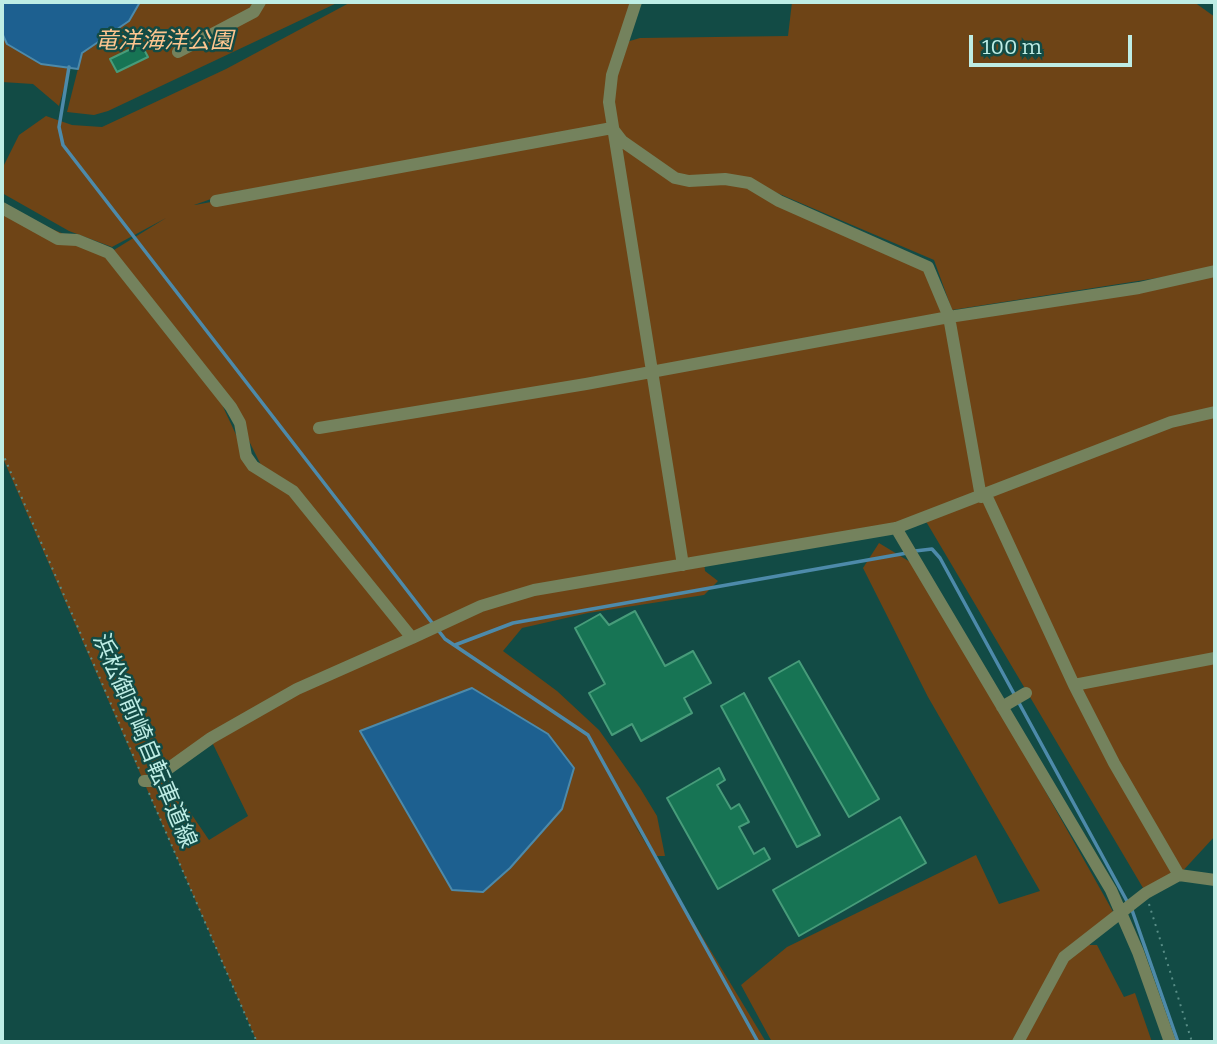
<!DOCTYPE html>
<html>
<head>
<meta charset="utf-8">
<style>
	body { margin:0 }
	#map { position:relative; width:1217px; height:1044px; overflow:hidden; background:#124b45; font-family:Bitter,serif }
	canvas { display:block }
	.frame { position:absolute; inset:0; border:4px solid #beede5; pointer-events:none }
	.scale { position:absolute; left:969px; top:35px; width:163px; height:32px; box-sizing:border-box; border:4px solid #beede5; border-top:0; padding-left:9px; font-size:21px; line-height:24px; white-space:nowrap; color:#beede5; -webkit-text-stroke:5px #124b45; paint-order:stroke }
</style>
</head>
<body>
<div id="map">
<canvas width="1217" height="1044"></canvas>
<div class="frame"></div>
<div class="scale">100 m</div>
</div>
<script>
const c = document.querySelector('canvas').getContext('2d');
c.lineJoin = 'round';
function paint(path, color) { c.fillStyle = color; c.fill(path, 'evenodd'); }
const poly = rows => new Path2D(rows.map(r => 'M' + r).join(''));
function trace(path, color, width, dash) { c.strokeStyle = color; c.lineWidth = width; c.lineCap = dash ? 'butt' : 'round'; c.setLineDash(dash || []); c.stroke(path); }
function label(font, color, halo, rows, align = 'center') {
  c.font = font + ' Bitter,"Noto Sans JP",serif'; c.lineWidth = 5; c.setLineDash([]); c.textBaseline = 'middle'; c.strokeStyle = halo; c.fillStyle = color; for (const [text, x, y, turn = 0] of rows) {
    c.save(); c.translate(x, y); c.rotate((+turn || 0) * Math.PI / 180); c.textAlign = isNaN(turn) ? turn : align; if (halo) c.strokeText(text, 0, 0); c.fillText(text, 0, 0); c.restore();
  }
}
const green = poly([
	[140,2,339,2,108,111,94,115,67,112,82,53,129,21],
	[351,2,636,2,623,43,640,38,788,36,792,2,1194,2,1215,17,1215,269,952,310,934,260,742,178,749,183,928,267,950,317,1215,271,1215,836,1179,875,1146,893,924,518,704,562,705,571,718,581,704,595,588,613,522,628,503,651,557,691,599,730,640,788,657,816,665,856,655,856,628,814,766,1042,257,1042,2,456,2,208,109,253,166,218,112,247,69,231,2,193,2,169,19,135,46,116,72,125,102,127,226,69],
	[424,162,195,205,194,205,231,192],
	[218,396,240,423,262,467,246,456],
	[211,740,248,816,209,840,162,771],
	[2,31,12,47,69,69,59,106,33,84,2,82],
	[879,543,920,568,1116,917,1089,945,1097,945,1124,997,1135,993,1152,1042,1018,1042,1045,1005,1062,964,1015,1042,772,1042,760,1020,741,985,787,947,976,855,999,904,1040,891,928,697,863,568]
]);
const water = poly([
	[2,2,140,2,129,21,82,53,78,69,41,64,7,44,2,33,2,2],
	[472,688,548,734,574,768,562,809,510,868,483,892,452,890,360,731,472,688]
]);
const stream = poly([
	[69,67,59,127,63,145,433,624],
	[915,551,932,549,940,558,1128,903],
	[438,630,445,639,588,735,758,1042],
	[455,645,513,623,907,553],
	[1132,910,1178,1042]
]);
const building = poly([
	[141,44,148,57,117,72,110,59,141,44],
	[635,611,665,666,693,651,711,683,684,698,692,713,641,741,632,724,612,735,589,693,605,684,575,628,600,614,609,625,635,611],
	[799,661,879,799,849,817,769,678,799,661],
	[744,693,820,835,797,847,721,706,744,693],
	[719,768,725,780,717,785,731,809,739,804,749,822,739,827,754,854,764,848,770,859,718,889,667,798,719,768],
	[900,817,926,863,799,936,773,890,900,817]
]);
const path = poly([
	[2,452,140,771],
	[149,793,257,1042],
	[1149,904,1192,1042]
]);
const minor = poly([
	[636,2,612,75,609,102,683,565],
	[178,52,254,12,260,2],
	[612,128,622,141,675,178,689,181,725,179,749,183,779,201,928,267,949,317,981,497],
	[216,201,612,128],
	[2,208,58,239,77,240,109,253,231,407,240,423,246,456,253,466,293,491,412,638,297,689,211,738,151,781,144,781],
	[319,428,586,384,949,317,1139,288,1215,271],
	[986,495,1074,685,1114,763,1179,875],
	[896,528,1111,890,1138,952,1170,1042],
	[412,638,481,606,534,590,896,528,1171,422,1215,412],
	[1074,685,1215,658],
	[1002,707,1026,693],
	[1018,1042,1064,957,1146,893,1179,875,1215,880]
]);
const parkNames = [
	["竜洋海洋公園",164,42]
];
const streetNames = [
	["浜松御前崎自転車道線",144,741,67]
];
paint(green, '#6e4416');
paint(water, '#1d6090');
trace(water, '#4d8aaa', 2);
trace(stream, '#4d8aaa', 3.5);
paint(building, '#177454');
trace(building, '#479c7a', 2);
trace(path, '#588d86', 2, [2, 5]);
trace(minor, '#74825d', 12);
label('italic 23px', '#fdc58f', '#124b45', parkNames);
label('23px', '#beede5', '#124b45', streetNames);
</script>
</body>
</html>
